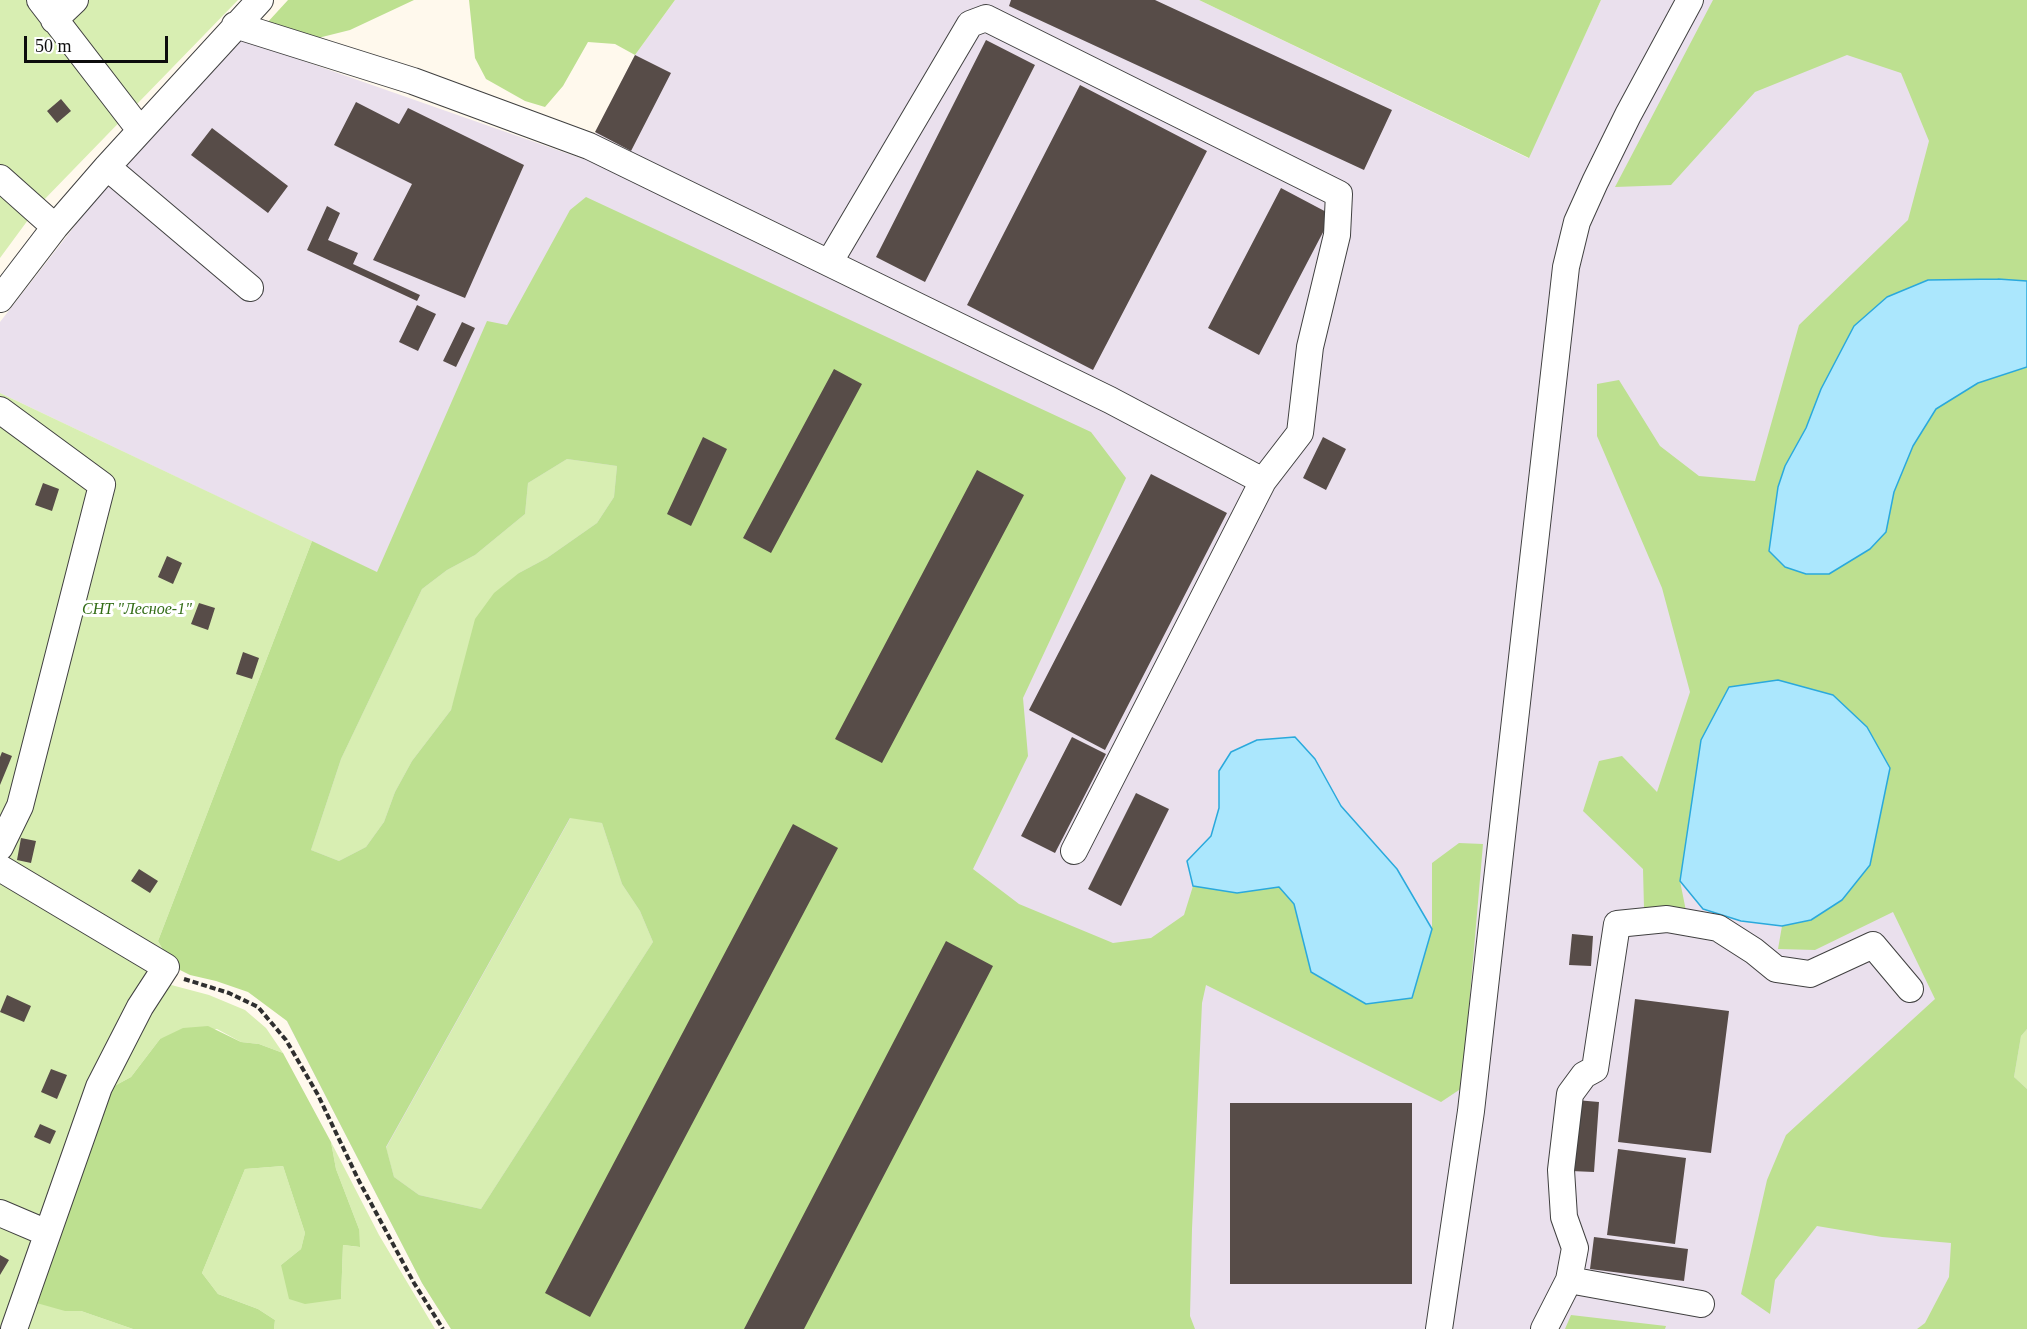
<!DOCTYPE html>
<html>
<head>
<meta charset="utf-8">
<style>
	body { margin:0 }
	#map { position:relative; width:2027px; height:1329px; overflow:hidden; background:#fff9ed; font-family:"Times New Roman",serif }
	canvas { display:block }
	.scale { position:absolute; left:24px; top:36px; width:144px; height:27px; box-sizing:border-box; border:3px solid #0d0d0d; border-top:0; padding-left:8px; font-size:18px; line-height:21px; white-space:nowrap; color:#0d0d0d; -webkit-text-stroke:4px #fff; paint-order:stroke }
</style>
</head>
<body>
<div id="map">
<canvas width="2027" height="1329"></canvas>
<div class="scale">50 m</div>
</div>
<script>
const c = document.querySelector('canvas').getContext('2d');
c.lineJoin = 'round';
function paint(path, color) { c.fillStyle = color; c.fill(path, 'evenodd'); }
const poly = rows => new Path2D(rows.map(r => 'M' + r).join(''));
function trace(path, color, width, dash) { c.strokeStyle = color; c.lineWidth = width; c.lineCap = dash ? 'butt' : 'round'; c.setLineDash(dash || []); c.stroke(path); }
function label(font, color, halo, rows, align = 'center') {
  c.font = font + ' "Times New Roman",serif'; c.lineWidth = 6; c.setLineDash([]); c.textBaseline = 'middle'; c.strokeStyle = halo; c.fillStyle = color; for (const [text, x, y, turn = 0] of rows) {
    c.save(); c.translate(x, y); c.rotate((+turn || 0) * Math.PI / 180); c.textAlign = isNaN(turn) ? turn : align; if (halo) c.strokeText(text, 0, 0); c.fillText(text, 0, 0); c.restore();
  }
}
const industrial = poly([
	[675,0,1199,0,1528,158,1601,0,2027,0,2027,1329,451,1329,422,1283,229,909,376,572,0,393,0,322,105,187,238,38,583,159,635,55]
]);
const green = poly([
	[0,0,238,0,39,205,0,258],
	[0,393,312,541,158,941,172,966,160,982,209,995,245,1010,266,1028,283,1053,259,1044,241,1042,217,1029,160,1039,131,1077,94,1097,65,1311,81,1311,133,1329,0,1329],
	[567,459,617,466,614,497,597,523,547,558,519,573,461,679,451,710,412,761,395,792,384,822,366,847,339,861,311,850,341,759,422,589,447,570,475,555,525,514,528,483],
	[571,817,602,823,622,884,640,911,653,942,481,1209,419,1195,394,1177,386,1148],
	[2027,1029,2027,1089,2014,1077,2021,1036],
	[331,1142,379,1235,435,1329,274,1329,275,1320,258,1309,218,1294,202,1273,245,1169,283,1166,305,1233,301,1249,281,1265,341,1299,343,1245,359,1247,359,1229,336,1169]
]);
const forest = poly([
	[288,0,414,0,350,30,314,39,266,24],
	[469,0,675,0,635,55,615,44,588,42,563,86,545,107,525,101,486,79,475,58],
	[1199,0,1601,0,1529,158],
	[1713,0,2027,0,2027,281,1998,279,1821,389,1806,428,1785,466,1778,487,1777,508,1828,574,1886,532,1894,492,1913,446,1936,409,1978,383,2027,367,2027,1029,2021,1036,2014,1077,2027,1089,2027,1329,1917,1329,1925,1323,1949,1277,1951,1243,1882,1237,1817,1226,1775,1280,1770,1314,1741,1294,1767,1180,1786,1135,1935,999,1893,912,1815,950,1778,949,1782,926,1811,920,1842,900,1870,865,1680,881,1686,911,1644,908,1643,869,1583,811,1599,761,1622,756,1657,792,1690,692,1662,588,1597,436,1597,384,1619,380,1660,446,1699,476,1755,481,1799,325,1908,220,1929,141,1901,73,1847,55,1755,92,1671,185,1615,187],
	[586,197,1091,432,1126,478,1023,698,1028,756,973,869,1019,904,1113,943,1151,938,1184,915,1193,886,1237,893,1279,887,1294,904,1311,972,1366,1004,1412,998,1432,929,1432,863,1459,843,1483,844,1462,1088,1441,1102,1206,985,1202,1003,1192,1229,1190,1316,1195,1329,451,1329,422,1283,287,1021,248,992,216,981,190,975,172,966,158,941,312,541,377,572,487,321,507,325,570,210],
	[567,459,617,466,614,497,597,523,547,558,519,573,494,593,475,619,451,710,412,761,395,792,384,822,366,847,339,861,311,850,341,759,422,589,447,570,475,555,525,514,528,483],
	[570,818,602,823,622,884,640,911,653,942,481,1209,419,1195,394,1177,386,1147],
	[208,1026,241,1042,259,1044,283,1053,331,1142,336,1169,359,1229,360,1247,343,1245,341,1299,305,1304,289,1299,281,1265,301,1249,305,1233,283,1166,245,1169,202,1273,218,1294,258,1309,275,1320,274,1329,133,1329,81,1311,65,1311,26,1300,94,1097,131,1077,160,1039,183,1028],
	[1571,1315,1666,1326,1665,1329,1565,1329]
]);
const water = poly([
	[1998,279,2027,281,2027,367,1978,383,1936,409,1913,446,1894,492,1886,532,1870,549,1829,574,1806,574,1785,567,1769,551,1778,487,1785,466,1806,428,1821,389,1854,326,1887,297,1928,280,1998,279],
	[1778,680,1833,695,1867,727,1890,768,1870,865,1842,900,1811,920,1782,926,1741,921,1703,909,1680,881,1701,740,1729,687,1778,680],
	[1295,737,1315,759,1341,806,1397,869,1432,929,1412,998,1366,1004,1311,972,1294,904,1279,887,1237,893,1193,886,1187,861,1211,836,1219,808,1219,771,1231,752,1257,740,1295,737]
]);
const building = poly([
	[1011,0,1155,0,1392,110,1364,170,1009,6],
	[986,40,1035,65,925,282,876,257],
	[635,55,671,73,631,151,595,132],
	[1080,85,1207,151,1093,370,967,305],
	[61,99,71,111,57,123,47,111],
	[356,102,399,124,408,108,524,165,465,298,373,260,412,184,334,145],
	[212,128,288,186,268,213,191,155],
	[1281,188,1332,215,1259,355,1208,328],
	[327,206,340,213,328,240,358,253,353,264,420,295,417,301,307,250],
	[417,305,436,314,418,351,399,342],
	[462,322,475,328,456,367,443,361],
	[834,369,862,384,771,553,743,538],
	[703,437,727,449,691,526,667,514],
	[1323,437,1346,449,1326,490,1303,478],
	[977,470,1024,495,882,763,835,739],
	[1151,474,1227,513,1105,750,1029,710],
	[43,483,59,489,52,511,35,505],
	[167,556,182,563,173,584,158,577],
	[199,603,215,608,208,630,191,624],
	[243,652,259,658,252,679,236,674],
	[1072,737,1106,754,1055,853,1021,836],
	[2,752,12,756,0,785,0,757],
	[1136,793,1169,809,1121,906,1088,889],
	[793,824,838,848,590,1317,545,1293],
	[21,838,36,841,31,863,17,860],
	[139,869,158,881,150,893,131,881],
	[1572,934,1593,936,1591,966,1569,965],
	[946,941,993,966,804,1329,744,1329],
	[7,995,31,1006,24,1022,0,1012],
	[1635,999,1729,1011,1711,1153,1618,1142],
	[51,1069,67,1075,57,1099,41,1092],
	[1576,1100,1599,1102,1594,1172,1571,1171],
	[1230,1103,1412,1103,1412,1284,1230,1284],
	[40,1124,56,1131,50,1144,34,1137],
	[1618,1149,1686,1158,1675,1244,1607,1235],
	[1594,1237,1688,1249,1684,1281,1590,1269],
	[0,1255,9,1260,0,1275]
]);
const path = poly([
	[184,979,229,993,258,1007,286,1040,318,1095,359,1181,414,1283,443,1329]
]);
const minor = poly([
	[40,0,140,130],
	[54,20,75,0],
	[235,25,413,81,589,146,1110,400,1263,481],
	[107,167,250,288],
	[0,178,55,227],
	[829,263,970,24,986,18,1339,194,1337,235,1310,347,1300,433,1263,481,1074,851],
	[0,299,55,227,107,167,260,0],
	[0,410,102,485,20,806,0,847],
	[0,868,166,967,140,1007,99,1087,14,1329],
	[0,1213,47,1233],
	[1569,1280,1575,1248,1564,1217,1561,1170,1570,1094,1584,1075,1595,1069,1617,924,1667,919,1718,928,1754,951,1776,969,1810,974,1873,945,1910,989],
	[1439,1329,1471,1111,1566,267,1577,222,1595,182,1628,115,1690,0],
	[1544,1329,1569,1280,1701,1304]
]);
const parkNames = [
	["СНТ \"Лесное-1\"",137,610]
];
paint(industrial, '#eae0ed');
paint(green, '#d8eeb2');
paint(forest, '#bde090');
paint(water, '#abe7fd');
trace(water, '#2aa9dc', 1.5);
paint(building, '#574c48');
trace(minor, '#404040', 28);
trace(path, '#2f2f2f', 4, [6, 3]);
trace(minor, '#fff', 26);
label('italic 16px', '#326c16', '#fff', parkNames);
</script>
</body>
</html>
